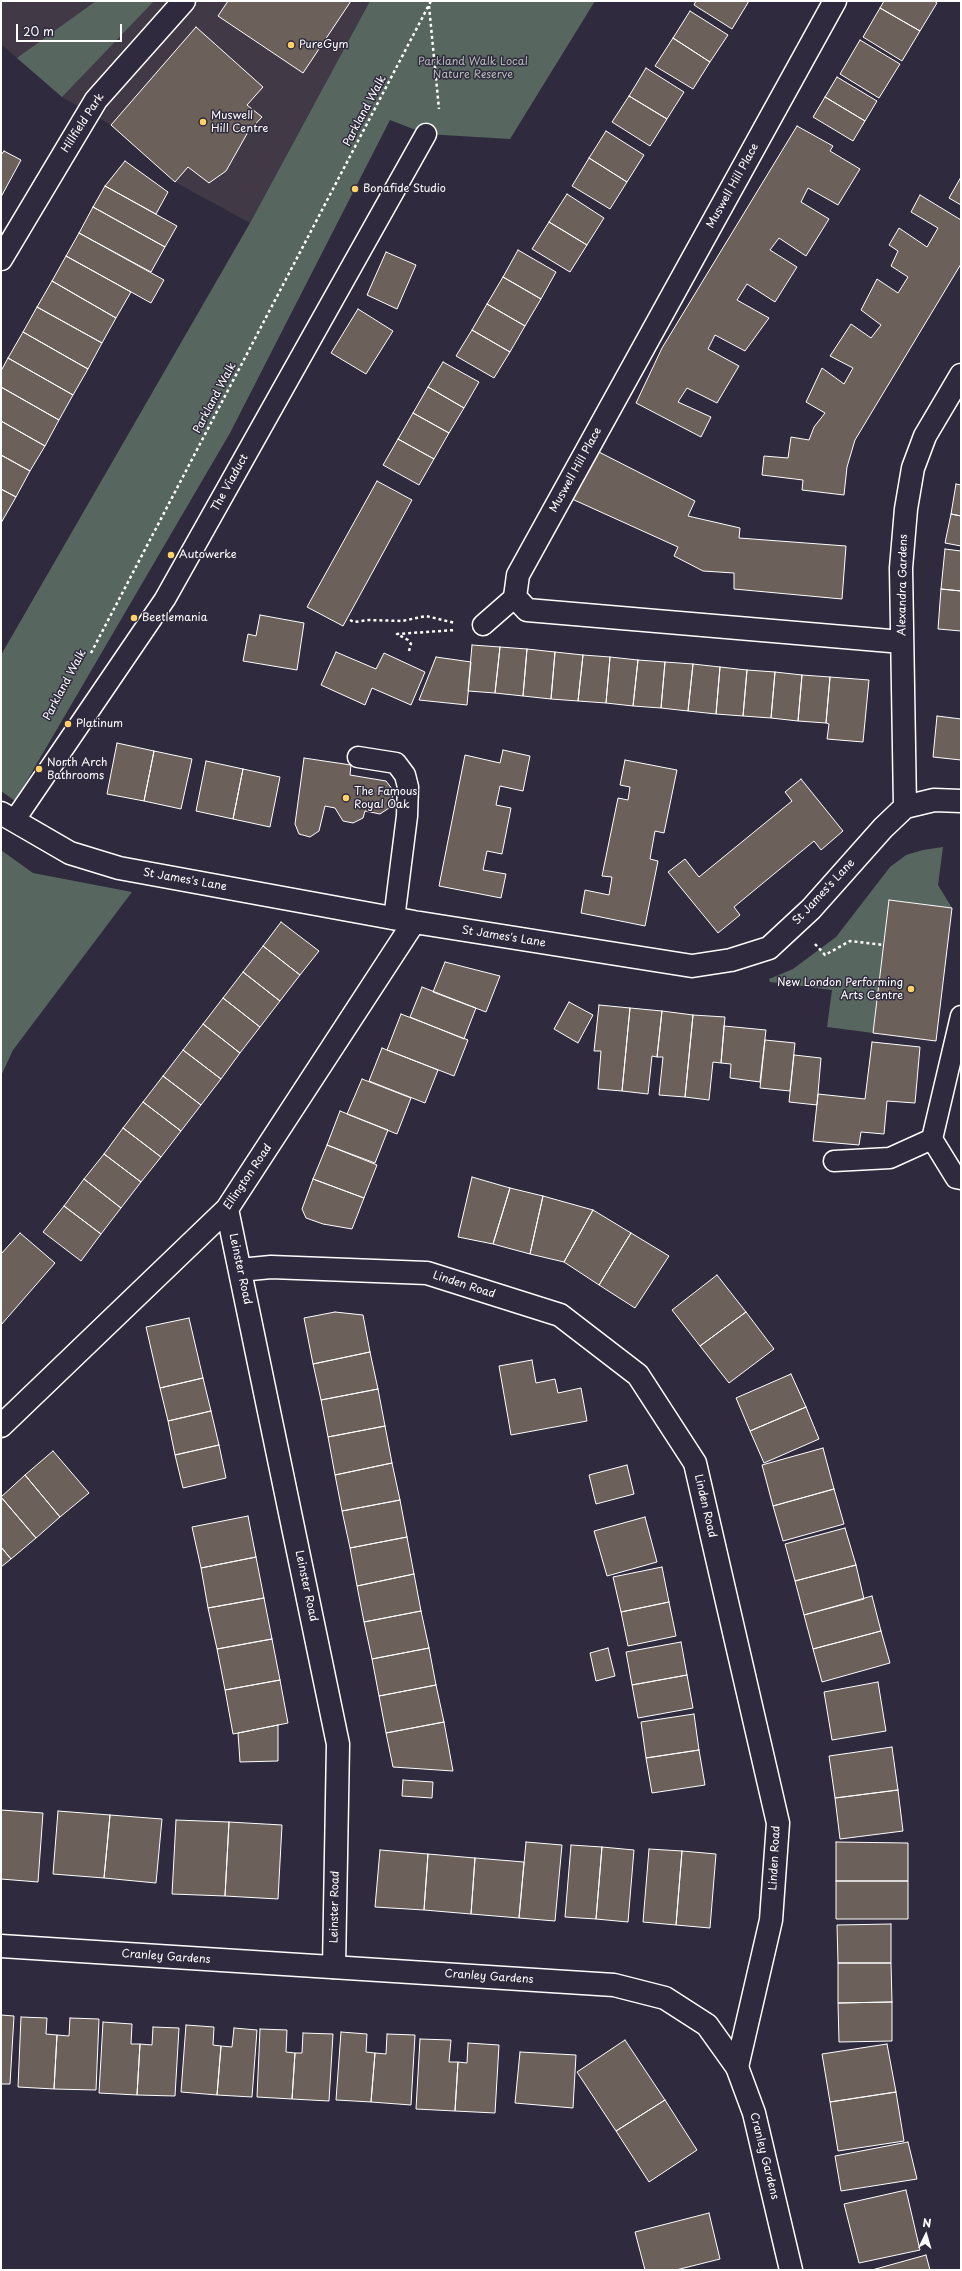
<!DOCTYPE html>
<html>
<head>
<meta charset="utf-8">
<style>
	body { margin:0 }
	#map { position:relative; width:962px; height:2271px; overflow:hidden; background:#2f2a3d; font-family:"Playpen Sans",sans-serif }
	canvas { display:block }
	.frame { position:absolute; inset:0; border:2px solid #fff; pointer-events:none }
	.north { position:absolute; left:906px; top:2215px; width:40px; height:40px; -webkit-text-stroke:3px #2f2a3d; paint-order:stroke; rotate:5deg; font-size:11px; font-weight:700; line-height:16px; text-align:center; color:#fff }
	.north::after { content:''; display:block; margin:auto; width:14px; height:18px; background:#fff; clip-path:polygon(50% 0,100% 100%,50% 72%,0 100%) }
	.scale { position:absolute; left:16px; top:24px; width:106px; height:18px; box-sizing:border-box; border:2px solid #fff; border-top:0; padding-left:5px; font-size:12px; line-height:14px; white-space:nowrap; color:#fff; -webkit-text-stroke:3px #2f2a3d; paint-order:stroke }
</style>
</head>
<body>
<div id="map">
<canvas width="962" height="2271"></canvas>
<div class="frame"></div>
<div class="north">N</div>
<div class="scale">20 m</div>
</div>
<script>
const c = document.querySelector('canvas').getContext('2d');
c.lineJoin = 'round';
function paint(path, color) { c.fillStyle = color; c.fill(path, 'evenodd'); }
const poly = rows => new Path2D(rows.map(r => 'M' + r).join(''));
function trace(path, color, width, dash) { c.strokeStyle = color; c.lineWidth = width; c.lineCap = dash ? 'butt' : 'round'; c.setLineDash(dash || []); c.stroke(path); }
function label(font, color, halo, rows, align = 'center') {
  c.font = font + ' "Playpen Sans",sans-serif'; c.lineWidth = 3; c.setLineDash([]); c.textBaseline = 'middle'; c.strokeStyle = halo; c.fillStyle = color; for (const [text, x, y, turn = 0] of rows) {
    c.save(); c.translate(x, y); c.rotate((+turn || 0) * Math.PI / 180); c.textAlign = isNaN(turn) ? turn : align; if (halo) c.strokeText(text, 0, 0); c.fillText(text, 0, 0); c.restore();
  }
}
const built = poly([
	[1,1,370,1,250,223,175,182,111,125,62,97,1,44]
]);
const green = poly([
	[96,1,154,1,62,97,17,58],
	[370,1,595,1,510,139,426,134,390,120,230,433,15,801,1,791,1,655,250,223],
	[943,847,938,885,952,908,889,900,873,1033,827,1027,832,990,770,982,769,979,793,969,836,937,890,867,906,855,923,850],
	[1,850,33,873,132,892,13,1050,1,1076]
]);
const building = poly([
	[351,1,303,73,218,16,228,1,351,1],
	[696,1,749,1,732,29,694,5,696,1],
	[884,1,934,1,937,3,920,31,880,8,884,1],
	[880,8,920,31,902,61,863,37,880,8],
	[690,11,728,35,710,62,673,38,690,11],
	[196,27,263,87,247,105,262,117,248,132,226,171,209,183,188,167,175,182,111,125,196,27],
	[673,38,710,62,693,89,655,66,673,38],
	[860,40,900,64,879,98,840,74,860,40],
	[646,68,684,92,667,119,629,96,646,68],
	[837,77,877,101,865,121,825,97,837,77],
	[629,96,667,119,650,146,612,122,629,96],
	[825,97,865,121,853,141,813,117,825,97],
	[797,126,833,146,830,151,860,169,838,205,808,188,801,202,829,219,806,256,779,238,770,250,797,267,775,302,747,284,737,300,769,318,745,351,715,335,708,349,739,366,717,403,687,388,678,402,711,417,701,437,636,403,662,348,797,126],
	[606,131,644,155,627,182,589,158,606,131],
	[4,151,21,160,1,197,1,155,4,151],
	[589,158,627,182,610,209,572,186,589,158],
	[125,161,168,192,156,214,105,186,125,161],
	[961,177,961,205,949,198,961,177],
	[105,186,177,226,165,247,93,207,105,186],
	[567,194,604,218,587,245,549,222,567,194],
	[920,195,961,220,961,264,855,440,847,467,844,495,802,490,803,480,762,475,764,456,788,458,791,437,809,440,814,427,825,413,806,402,822,368,844,384,853,368,830,356,851,324,871,338,881,325,861,310,877,279,898,293,908,277,891,266,898,251,889,245,899,228,927,247,938,228,911,212,920,195],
	[93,207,165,247,151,272,79,233,93,207],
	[549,222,587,245,570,272,532,249,549,222],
	[79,233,164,280,151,303,66,256,79,233],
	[518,250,556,272,541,299,503,277,518,250],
	[386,252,416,265,397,309,367,295,386,252],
	[66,256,131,292,116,318,52,281,66,256],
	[503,277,541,299,525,326,487,304,503,277],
	[52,281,116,318,102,343,37,307,52,281],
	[487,304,525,326,510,352,472,330,487,304],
	[37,307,102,343,88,369,23,332,37,307],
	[358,309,393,331,366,374,331,353,358,309],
	[472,330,510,352,494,378,456,356,472,330],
	[23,332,88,369,73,395,8,358,23,332],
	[8,358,73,395,59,420,1,387,1,371,8,358],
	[443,362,479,382,464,408,428,387,443,362],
	[1,387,59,420,45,446,1,421,1,387],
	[428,387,464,408,449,433,413,413,428,387],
	[413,413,449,433,434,459,398,439,413,413],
	[1,421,45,446,30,471,1,455,1,421],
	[398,439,434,459,419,485,383,465,398,439],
	[595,450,695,501,688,516,740,528,739,538,846,546,842,599,734,589,734,573,703,571,674,556,678,547,572,499,595,450],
	[1,455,30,471,16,497,1,489,1,455],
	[377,481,412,500,343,626,307,607,377,481],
	[956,484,961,485,961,516,951,514,956,484],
	[1,489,16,497,1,523,1,489],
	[951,514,961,516,961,546,945,543,951,514],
	[945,549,961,551,961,591,941,589,945,549],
	[941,589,961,591,961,631,938,629,941,589],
	[260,615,304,623,297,670,243,661,248,634,256,636,260,615],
	[472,645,500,647,495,693,468,691,472,645],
	[500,647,527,649,523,696,495,693,500,647],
	[527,649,555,652,551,699,523,696,527,649],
	[336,652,376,669,384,653,425,672,411,705,372,688,365,705,321,685,336,652],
	[555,652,583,655,578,701,551,699,555,652],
	[583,655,610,657,606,703,578,701,583,655],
	[436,657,471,662,467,705,419,700,436,657],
	[610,657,638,660,633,706,606,703,610,657],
	[638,660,665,662,661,708,633,706,638,660],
	[665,662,693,664,688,711,661,708,665,662],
	[693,664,720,667,716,714,688,711,693,664],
	[720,667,747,670,743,716,716,714,720,667],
	[747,670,775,672,771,718,743,716,747,670],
	[775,672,802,675,798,721,771,718,775,672],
	[802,675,830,677,826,723,798,721,802,675],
	[830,677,869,680,863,742,827,739,829,724,826,723,830,677],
	[937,716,961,719,961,760,933,757,937,716],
	[117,743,154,751,144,801,107,794,117,743],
	[503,750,530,756,523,791,500,786,496,805,511,808,502,854,487,851,483,870,506,874,501,898,439,886,465,755,500,763,503,750],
	[154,751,192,759,181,809,144,801,154,751],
	[304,758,351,765,350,775,386,781,393,790,392,806,380,814,365,811,363,818,353,823,343,821,335,808,325,806,319,831,310,837,299,834,295,824,304,758],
	[625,760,677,770,664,833,655,831,650,859,658,861,645,926,581,913,585,890,609,895,612,877,602,876,618,798,628,800,630,787,620,785,625,760],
	[206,761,243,769,233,819,196,811,206,761],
	[243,769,280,777,270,827,233,819,243,769],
	[801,779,843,831,821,850,814,841,734,907,740,915,718,933,668,872,685,859,699,877,792,801,785,792,801,779],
	[889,900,952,908,936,1041,873,1033,889,900],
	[281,922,319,951,300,975,263,946,281,922],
	[263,946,300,975,280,1001,243,972,263,946],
	[445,962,500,976,486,1012,433,992,445,962],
	[243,972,280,1001,260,1027,223,998,243,972],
	[422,987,476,1008,464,1039,410,1017,422,987],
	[223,998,260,1027,240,1053,203,1024,223,998],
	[569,1002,593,1015,578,1043,554,1029,569,1002],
	[599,1005,630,1008,622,1091,598,1089,601,1051,594,1051,599,1005],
	[630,1008,662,1011,657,1057,652,1056,648,1094,622,1091,630,1008],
	[662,1011,693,1015,685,1097,659,1095,663,1057,657,1057,662,1011],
	[401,1014,468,1040,454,1076,387,1050,401,1014],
	[693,1015,725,1017,721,1063,713,1062,709,1100,685,1097,693,1015],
	[203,1024,240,1053,221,1079,183,1050,203,1024],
	[724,1026,766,1030,760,1082,730,1078,731,1064,721,1063,724,1026],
	[765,1040,795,1043,790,1091,760,1088,765,1040],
	[872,1042,920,1047,915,1103,887,1101,884,1134,861,1132,859,1145,813,1141,818,1094,865,1099,872,1042],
	[382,1048,438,1070,425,1103,369,1081,382,1048],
	[183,1050,221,1079,201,1105,163,1076,183,1050],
	[794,1055,821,1058,817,1105,789,1102,794,1055],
	[163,1076,201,1105,181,1131,143,1102,163,1076],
	[362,1079,411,1098,397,1134,347,1114,362,1079],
	[143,1102,181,1131,161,1157,123,1128,143,1102],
	[340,1111,388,1130,375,1163,327,1145,340,1111],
	[123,1128,161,1157,141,1182,104,1154,123,1128],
	[327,1145,377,1165,364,1198,313,1179,327,1145],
	[104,1154,141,1182,121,1208,84,1179,104,1154],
	[472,1177,510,1188,493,1244,458,1237,472,1177],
	[84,1179,121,1208,101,1234,64,1206,84,1179],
	[313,1179,364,1198,352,1229,323,1224,306,1218,302,1209,313,1179],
	[510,1188,543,1196,530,1254,493,1244,510,1188],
	[543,1196,593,1210,564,1262,530,1254,543,1196],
	[64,1206,101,1234,81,1261,43,1232,64,1206],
	[593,1210,631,1233,599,1285,564,1262,593,1210],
	[20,1233,55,1263,1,1325,1,1254,20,1233],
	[631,1233,669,1256,635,1308,599,1285,631,1233],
	[717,1275,746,1312,700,1346,672,1310,717,1275],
	[335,1312,363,1315,370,1352,313,1364,304,1318,335,1312],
	[746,1312,774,1349,729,1383,700,1346,746,1312],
	[189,1318,203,1378,160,1388,146,1327,189,1318],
	[370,1352,378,1389,321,1400,313,1364,370,1352],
	[532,1360,536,1383,555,1379,558,1393,581,1388,587,1421,511,1435,499,1366,532,1360],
	[791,1374,806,1407,750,1431,736,1398,791,1374],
	[203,1378,211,1411,168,1421,160,1388,203,1378],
	[378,1389,385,1426,328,1437,321,1400,378,1389],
	[806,1407,819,1439,764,1463,750,1431,806,1407],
	[211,1411,219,1445,175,1455,168,1421,211,1411],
	[385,1426,392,1463,335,1475,328,1437,385,1426],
	[219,1445,226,1478,183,1488,175,1455,219,1445],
	[823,1448,834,1489,773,1506,762,1465,823,1448],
	[53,1451,89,1493,60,1517,25,1475,53,1451],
	[392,1463,400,1500,342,1511,335,1475,392,1463],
	[627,1465,634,1494,596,1504,589,1475,627,1465],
	[25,1475,60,1517,36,1538,1,1497,25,1475],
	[834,1489,844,1524,783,1541,773,1506,834,1489],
	[1,1497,36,1538,11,1559,1,1547,1,1497],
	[400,1500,407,1537,350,1548,342,1511,400,1500],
	[248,1516,256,1557,201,1568,192,1527,248,1516],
	[645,1517,657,1562,607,1576,594,1531,645,1517],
	[845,1528,856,1565,795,1581,785,1544,845,1528],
	[407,1537,414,1574,357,1586,350,1548,407,1537],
	[1,1547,11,1559,1,1567,1,1547],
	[256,1557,264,1598,208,1608,201,1568,256,1557],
	[856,1565,864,1599,804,1615,795,1581,856,1565],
	[662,1567,669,1602,621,1612,613,1577,662,1567],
	[414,1574,421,1611,364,1622,357,1586,414,1574],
	[872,1596,881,1631,813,1649,804,1615,872,1596],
	[264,1598,272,1639,217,1649,208,1608,264,1598],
	[669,1602,676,1636,628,1646,621,1612,669,1602],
	[421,1611,429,1648,372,1659,364,1622,421,1611],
	[881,1631,890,1663,822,1682,813,1649,881,1631],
	[272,1639,280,1680,225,1690,217,1649,272,1639],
	[681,1642,687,1675,632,1685,626,1652,681,1642],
	[429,1648,436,1685,379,1696,372,1659,429,1648],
	[608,1648,615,1676,596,1681,590,1653,608,1648],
	[687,1675,693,1708,638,1718,632,1685,687,1675],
	[280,1680,288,1723,233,1734,225,1690,280,1680],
	[878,1682,886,1731,832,1740,824,1692,878,1682],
	[436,1685,444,1722,386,1733,379,1696,436,1685],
	[694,1714,699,1750,646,1758,641,1722,694,1714],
	[444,1722,453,1771,393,1767,386,1733,444,1722],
	[278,1725,278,1761,240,1762,238,1733,278,1725],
	[892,1747,898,1790,835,1798,829,1756,892,1747],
	[699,1750,705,1785,652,1793,646,1758,699,1750],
	[403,1780,433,1782,432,1798,402,1796,403,1780],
	[898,1790,903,1831,840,1839,835,1798,898,1790],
	[1,1810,43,1813,38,1882,1,1879,1,1810],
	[58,1811,110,1815,104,1878,53,1874,58,1811],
	[110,1815,162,1819,156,1883,104,1878,110,1815],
	[176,1820,229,1822,225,1896,172,1894,176,1820],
	[229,1822,282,1825,278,1899,225,1896,229,1822],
	[526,1842,562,1845,555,1921,519,1918,526,1842],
	[836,1842,908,1843,908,1881,836,1881,836,1842],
	[571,1845,602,1847,596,1919,565,1917,571,1845],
	[602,1847,634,1850,628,1922,596,1919,602,1847],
	[649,1849,682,1851,676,1925,643,1922,649,1849],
	[380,1850,428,1854,424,1910,375,1907,380,1850],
	[682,1851,716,1854,710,1928,676,1925,682,1851],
	[428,1854,475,1858,471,1914,424,1910,428,1854],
	[475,1858,524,1862,519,1918,471,1914,475,1858],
	[836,1881,908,1881,908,1919,836,1919,836,1881],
	[891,1924,891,1963,838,1963,837,1925,891,1924],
	[838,1963,891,1963,892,2002,838,2003,838,1963],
	[892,2002,892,2041,839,2042,838,2003,892,2002],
	[1,2015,14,2016,10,2084,1,2084,1,2015],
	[21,2017,47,2018,46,2034,57,2035,54,2089,18,2087,21,2017],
	[70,2018,99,2019,96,2090,54,2089,57,2035,69,2036,70,2018],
	[103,2022,132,2024,131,2044,140,2044,137,2095,99,2093,103,2022],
	[186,2025,214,2027,213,2045,221,2046,217,2095,181,2092,186,2025],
	[153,2027,179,2028,175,2096,137,2095,140,2044,152,2045,153,2027],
	[234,2028,257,2030,252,2097,217,2095,221,2046,232,2047,234,2028],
	[260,2029,287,2030,286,2052,295,2053,292,2099,257,2097,260,2029],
	[341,2032,367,2034,366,2052,375,2053,371,2102,336,2100,341,2032],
	[303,2033,333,2034,329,2101,292,2099,295,2053,302,2053,303,2033],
	[387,2034,415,2035,411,2105,371,2102,375,2053,386,2054,387,2034],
	[420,2039,451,2040,449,2062,458,2062,455,2111,416,2109,420,2039],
	[625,2040,665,2100,616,2131,577,2072,625,2040],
	[468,2043,499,2045,495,2113,455,2111,458,2062,467,2063,468,2043],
	[887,2044,896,2092,830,2102,822,2054,887,2044],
	[520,2052,576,2055,573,2108,515,2103,520,2052],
	[896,2092,904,2141,838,2151,830,2102,896,2092],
	[665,2100,697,2150,649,2182,616,2131,665,2100],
	[908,2142,917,2179,841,2191,835,2156,908,2142],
	[906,2190,920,2250,859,2263,844,2204,906,2190],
	[709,2213,720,2259,676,2270,645,2270,635,2232,709,2213],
	[926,2255,930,2270,872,2270,926,2255]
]);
const path = poly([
	[429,6,439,109],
	[350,620,354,622,369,620,402,621,426,616,455,623],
	[409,651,411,644,408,640,397,634,455,630],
	[91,653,431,1],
	[815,944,825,955,850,941,884,945]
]);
const lane = poly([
	[483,625,515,597],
	[358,757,396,763,405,775,408,787,407,816,394,919],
	[14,821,165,599,426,134],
	[961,1016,932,1139,956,1178,961,1179],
	[834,1161,890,1158,932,1139]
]);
const street = poly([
	[835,1,518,575,515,597,527,610,902,642],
	[1,259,96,100,184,1],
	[905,807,901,568,906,509,913,468,925,436,961,375],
	[1,813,70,853,119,868,414,922,692,966,731,960,769,948,811,909,883,828,905,807,934,800,961,801],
	[227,1209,338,1744,334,1967],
	[240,1270,271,1267,427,1273,560,1315,638,1375,695,1463,778,1823,771,1920,737,2067],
	[1,1426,227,1209,414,922]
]);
const secondary = poly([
	[1,1946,614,1985,665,1998,707,2025,737,2067,754,2113,791,2270]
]);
const markers = [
	[291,45,4,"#ffd166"],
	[203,122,4,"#ffd166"],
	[355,189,4,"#ffd166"],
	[171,555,4,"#ffd166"],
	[134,618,4,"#ffd166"],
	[68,724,4,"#ffd166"],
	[39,769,4,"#ffd166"],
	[346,798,4,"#ffd166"],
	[911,989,4,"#ffd166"]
];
const poiNames = [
	["PureGym",299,45],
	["Muswell",211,116],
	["Hill Centre",211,129],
	["Bonafide Studio",363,189],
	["Autowerke",179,555],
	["Beetlemania",142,618],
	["Platinum",76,724],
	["North Arch",47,763],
	["Bathrooms",47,776],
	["The Famous",354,792],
	["Royal Oak",354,805],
	["New London Performing",903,983,"right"],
	["Arts Centre",903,996,"right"]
];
const parkNames = [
	["Parkland Walk Local",473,62],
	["Nature Reserve",473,75]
];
const streetNames = [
	["Parkland Walk",365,111,-62],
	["Hillfield Park",83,123,-57],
	["Muswell Hill Place",733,186,-61],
	["Parkland Walk",215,398,-62],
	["Muswell Hill Place",576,470,-61],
	["The Viaduct",230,483,-61],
	["Alexandra Gardens",903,585,-89],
	["Parkland Walk",65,685,-62],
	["St James's Lane",185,880,10],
	["St James's Lane",824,892,-47],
	["St James's Lane",504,937,9],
	["Ellington Road",248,1177,-56],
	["Leinster Road",240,1269,78],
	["Linden Road",464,1285,18],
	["Linden Road",705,1506,77],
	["Leinster Road",306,1586,78],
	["Linden Road",775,1858,-87],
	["Leinster Road",335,1907,-89],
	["Cranley Gardens",166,1957,4],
	["Cranley Gardens",489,1977,4],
	["Cranley Gardens",764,2156,76]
];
paint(built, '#413a46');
paint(green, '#57675f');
paint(building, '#6c605b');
trace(building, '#fff', 1);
trace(lane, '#fff', 23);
trace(street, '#fff', 25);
trace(secondary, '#fff', 25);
trace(path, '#fff', 2.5, [3, 3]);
trace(lane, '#2f2a3d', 20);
trace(street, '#2f2a3d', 22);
trace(secondary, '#2f2a3d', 22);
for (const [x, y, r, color] of markers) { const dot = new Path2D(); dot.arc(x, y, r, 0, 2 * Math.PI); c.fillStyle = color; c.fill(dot); trace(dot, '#2f2a3d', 1.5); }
label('11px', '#fff', '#2f2a3d', poiNames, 'left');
label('11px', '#b3bbb7', '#2f2a3d', parkNames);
label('11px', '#fff', '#2f2a3d', streetNames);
</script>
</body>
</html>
